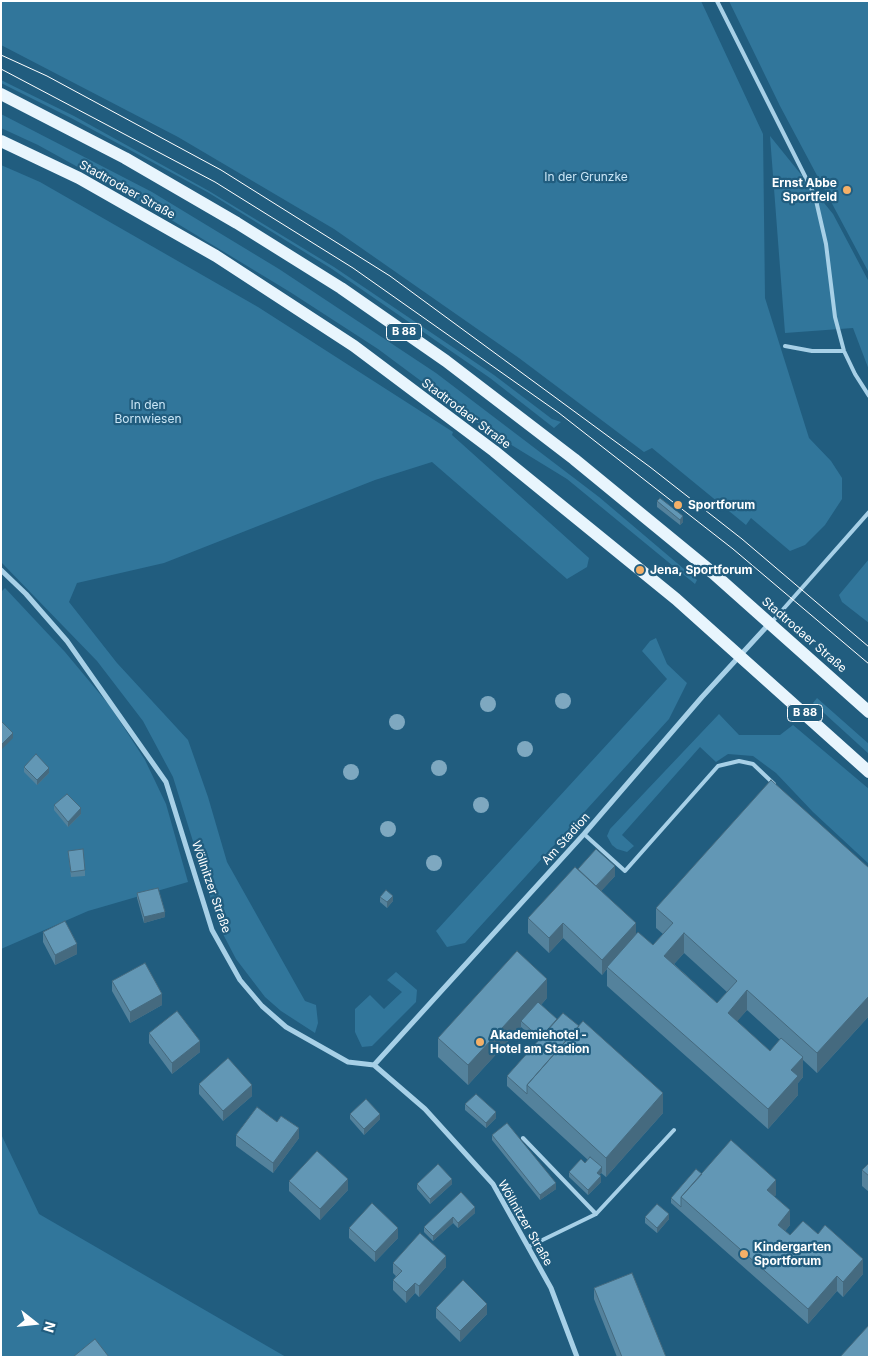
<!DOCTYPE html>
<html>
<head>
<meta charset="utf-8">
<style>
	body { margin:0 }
	#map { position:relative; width:870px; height:1358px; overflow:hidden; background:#215d7f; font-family:Inter,sans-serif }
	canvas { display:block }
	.frame { position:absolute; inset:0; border:2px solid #fff; pointer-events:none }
	.north { position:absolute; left:10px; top:1298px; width:50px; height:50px; -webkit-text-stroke:4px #215d7f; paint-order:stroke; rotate:106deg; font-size:14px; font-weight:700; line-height:20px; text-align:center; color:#fff }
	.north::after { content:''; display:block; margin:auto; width:18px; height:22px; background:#fff; clip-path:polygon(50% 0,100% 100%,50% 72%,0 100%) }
</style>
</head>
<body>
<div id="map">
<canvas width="870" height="1358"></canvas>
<div class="frame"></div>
<div class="north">N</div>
</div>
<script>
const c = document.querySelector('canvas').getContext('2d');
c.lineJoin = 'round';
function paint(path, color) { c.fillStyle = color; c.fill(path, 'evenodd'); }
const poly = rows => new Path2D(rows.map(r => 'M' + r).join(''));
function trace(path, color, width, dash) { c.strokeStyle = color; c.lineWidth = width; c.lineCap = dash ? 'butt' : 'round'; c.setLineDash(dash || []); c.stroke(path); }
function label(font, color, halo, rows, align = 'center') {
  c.font = font + ' Inter,sans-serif'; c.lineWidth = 4.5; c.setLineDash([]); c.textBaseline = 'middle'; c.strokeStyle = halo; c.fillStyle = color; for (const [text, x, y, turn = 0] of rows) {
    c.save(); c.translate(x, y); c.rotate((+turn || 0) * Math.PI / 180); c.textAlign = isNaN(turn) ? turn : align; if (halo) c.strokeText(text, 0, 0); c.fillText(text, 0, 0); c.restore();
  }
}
const green = poly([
	[1,1,701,1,763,134,765,298,809,438,831,461,842,478,842,499,825,525,805,545,790,551,751,518,746,525,652,448,644,452,519,358,334,229,178,137,1,45],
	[729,1,869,1,869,273,780,106],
	[1,80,74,116,209,191,334,267,494,375,552,419,561,422,554,428,490,378,332,269,209,193,73,119,1,83],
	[1,114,152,192,279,269,436,373,599,497,697,580,695,584,567,479,487,430,378,349,290,292,150,207,38,145,1,128],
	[770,136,833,214,869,282,869,370,853,328,785,333],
	[1,165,40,182,258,307,453,432,452,435,589,558,587,567,567,579,432,462,375,480,164,563,77,583,69,602,117,663,188,740,208,797,227,862,305,1001,316,1005,318,1023,315,1033,281,1011,265,997,236,959,224,936,214,909,173,777,143,721,97,661,1,562],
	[869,559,869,623,842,602,839,595],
	[5,588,65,652,110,706,145,760,166,804,188,882,88,911,1,949,1,592],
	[656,638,667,664,687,683,669,719,465,943,447,947,436,931,667,679,642,651,650,641],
	[817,698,869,744,869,754,813,703],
	[719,714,739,735,780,735,793,725,869,789,869,864,813,812,776,773,753,756,728,754,716,762,700,747,622,835,634,846,627,852,617,849,612,845,607,836,610,829],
	[396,972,417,990,416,1002,372,1046,362,1047,355,1032,355,1009,370,995,384,1009,402,992,387,980],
	[1,1134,39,1214,286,1357,1,1357]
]);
const lane = poly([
	[717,1,815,196,826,244,835,317,844,351,855,374,869,396],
	[785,346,812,351,844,351],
	[771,623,869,512],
	[584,834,625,871,718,766,739,761,753,764,774,784],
	[523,1138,596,1214],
	[528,1247,596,1214,674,1130]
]);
const street = poly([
	[1,570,26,594,67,641,166,782,212,930,240,980,262,1006,286,1027,348,1062,374,1065,425,1109,493,1184,551,1288,577,1357],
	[374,1065,584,834,702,697,769,624]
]);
const primary = poly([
	[1,94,125,158,237,223,341,288,446,361,574,459,713,573,869,712],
	[1,141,79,178,216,256,354,346,494,451,676,599,869,772]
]);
const tram = poly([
	[1,55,47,76,221,170,390,276,650,467,742,539,869,647],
	[1,69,215,182,353,268,559,413,733,549,869,664]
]);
const trees = [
	[563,701],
	[488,704],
	[397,722],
	[525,749],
	[439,768],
	[351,772],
	[481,805],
	[388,829],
	[434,863]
];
const wall = poly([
	[657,501,683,522,680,525,657,507],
	[24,767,49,773,37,785,24,772],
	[54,805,81,814,68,827,54,810],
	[68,851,85,870,85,876,71,877],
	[869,868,869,1016,817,1073,803,1060,803,1077,798,1083,798,1095,768,1129,607,986,607,969,602,975,563,938,549,953,528,933,528,918,578,869,615,876,601,891,636,934,653,945,663,934,656,928,656,908],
	[684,953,727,992,717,1003,674,964],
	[747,1010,780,1040,770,1051,737,1021],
	[137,893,165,917,144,923,137,898],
	[380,897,393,901,387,908,380,902],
	[43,932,77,954,55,965,43,942],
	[112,981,162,1005,130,1023,112,991],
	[547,998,541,1005,663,1113,606,1177,601,1173,599,1175,601,1182,588,1195,569,1177,569,1172,585,1163,588,1160,507,1086,507,1076,538,1041,521,1027,468,1085,438,1057,438,1038],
	[149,1033,200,1052,172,1074,149,1043],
	[199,1084,252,1096,223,1121,199,1094],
	[465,1104,496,1118,486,1128,465,1110],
	[350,1114,380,1119,364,1135,350,1119],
	[236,1135,299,1138,273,1173,236,1146],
	[492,1135,556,1189,540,1200,492,1140],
	[869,1163,869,1192,862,1186,862,1170],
	[702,1174,776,1195,774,1196,790,1225,785,1231,790,1235,863,1274,843,1297,837,1291,808,1324,671,1203,671,1198],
	[289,1181,348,1190,320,1220,289,1191],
	[417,1184,452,1184,430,1204,417,1189],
	[475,1207,475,1213,458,1228,453,1223,433,1241,424,1232,424,1227],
	[645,1217,669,1219,657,1233,645,1223],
	[349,1228,398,1238,375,1262,349,1238],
	[393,1263,446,1267,419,1297,415,1293,406,1303,393,1290,393,1280,396,1276,393,1273],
	[594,1288,666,1357,617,1357,594,1299],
	[436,1308,487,1314,460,1342,436,1318]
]);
const shadedWall = poly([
	[683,516,683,522,680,525,680,520],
	[13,733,13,738,2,749,2,744],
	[49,768,49,773,37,785,37,780],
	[81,808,81,814,68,827,68,822],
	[615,866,615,876,594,899,594,889],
	[393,896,393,901,387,908,387,902],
	[165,912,165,917,144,923,144,917],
	[563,923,563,938,549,953,549,938],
	[636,923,636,938,607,967,607,969,602,975,602,960],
	[684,933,684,953,664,975,664,956],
	[77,944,77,954,55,965,55,955],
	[547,979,547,998,524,1024,521,1021,521,1027,468,1085,468,1065],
	[747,990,747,1010,728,1032,728,1013],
	[162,994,162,1005,130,1023,130,1012],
	[869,996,869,1016,817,1073,817,1053],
	[200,1041,200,1052,172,1074,172,1063],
	[803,1057,803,1077,798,1083,798,1095,768,1129,768,1109,791,1070],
	[252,1085,252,1096,223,1121,223,1111],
	[663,1093,663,1113,606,1177,606,1158],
	[496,1112,496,1118,486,1128,486,1123],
	[380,1114,380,1119,364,1135,364,1129],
	[299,1128,299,1138,273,1173,273,1163],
	[602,1167,602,1172,597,1178,597,1173],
	[601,1176,601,1182,588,1195,588,1190],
	[348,1179,348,1190,320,1220,320,1209],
	[452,1179,452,1184,430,1204,430,1199],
	[776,1180,776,1195,767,1205,767,1190],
	[556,1183,556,1189,540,1200,540,1195],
	[475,1207,475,1213,458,1228,458,1223],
	[790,1210,790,1225,778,1240,778,1225],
	[669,1214,669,1219,657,1233,657,1228],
	[453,1217,453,1223,433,1241,433,1236],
	[398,1228,398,1238,375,1262,375,1252],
	[446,1256,446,1267,419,1297,419,1286],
	[863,1259,863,1274,843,1297,843,1282],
	[837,1276,837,1291,808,1324,808,1309],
	[415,1283,415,1293,406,1303,406,1292],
	[487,1304,487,1314,460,1342,460,1331]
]);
const building = poly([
	[660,498,683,516,680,520,657,501,660,498],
	[1,721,13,733,2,744,1,743,1,721],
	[36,754,49,768,37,780,24,767,36,754],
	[771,780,869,868,869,996,817,1053,747,990,728,1013,770,1051,781,1038,803,1057,791,1070,798,1076,768,1109,607,967,638,932,653,945,673,923,656,908,771,780],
	[684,933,737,981,717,1003,664,956,684,933],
	[67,794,81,808,68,822,54,805,67,794],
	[83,849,85,870,71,872,68,851,83,849],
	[596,849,615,866,596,886,578,869,596,849],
	[575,867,636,923,602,960,563,923,549,938,528,918,575,867],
	[158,888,165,912,144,917,137,893,158,888],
	[386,890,393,896,387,902,380,897,386,890],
	[65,921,77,944,55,955,43,932,65,921],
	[517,951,547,979,468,1065,438,1038,517,951],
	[145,963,162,994,130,1012,112,981,145,963],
	[538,1002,557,1019,540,1038,521,1021,538,1002],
	[177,1011,200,1041,172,1063,149,1033,177,1011],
	[563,1013,579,1026,527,1085,527,1094,507,1076,563,1013],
	[583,1021,663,1093,606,1158,527,1085,583,1021],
	[228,1058,252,1085,223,1111,199,1084,228,1058],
	[476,1094,496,1112,486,1123,465,1104,476,1094],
	[366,1099,380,1114,364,1129,350,1114,366,1099],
	[257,1107,277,1122,281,1116,299,1128,273,1163,236,1135,257,1107],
	[507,1123,556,1183,540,1195,492,1135,507,1123],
	[731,1140,776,1180,767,1190,790,1210,778,1225,790,1235,803,1221,818,1234,825,1225,863,1259,843,1282,837,1276,808,1309,681,1197,731,1140],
	[317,1151,348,1179,320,1209,289,1181,317,1151],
	[590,1157,602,1167,597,1173,601,1176,588,1190,569,1172,581,1159,585,1163,590,1157],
	[869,1163,869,1176,862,1170,869,1163],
	[438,1164,452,1179,430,1199,417,1184,438,1164],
	[696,1169,702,1174,681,1197,681,1207,671,1198,696,1169],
	[461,1192,475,1207,458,1223,453,1217,433,1236,424,1227,461,1192],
	[372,1203,398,1228,375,1252,349,1228,372,1203],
	[657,1204,669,1214,657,1228,645,1217,657,1204],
	[420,1233,446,1256,419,1286,415,1283,406,1292,393,1280,402,1271,393,1263,420,1233],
	[632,1273,666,1357,622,1357,594,1288,632,1273],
	[463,1280,487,1304,460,1331,436,1308,463,1280],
	[869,1325,869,1357,840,1357,869,1325],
	[95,1339,109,1357,73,1357,95,1339]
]);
const markers = [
	[847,190,5,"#f4b068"],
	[678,505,5,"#f4b068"],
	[640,570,5,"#f4b068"],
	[480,1042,5,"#f4b068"],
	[744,1254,5,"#f4b068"]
];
const shields = [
	[404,332,35],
	[805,713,35]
];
const shieldNames = [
	["B 88",404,332],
	["B 88",805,713]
];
const parkNames = [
	["In der Grunzke",586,177],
	["In den",148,405],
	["Bornwiesen",148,419]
];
const poiNames = [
	["Ernst Abbe",837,183,"right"],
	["Sportfeld",837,197,"right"],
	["Sportforum",688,505],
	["Jena, Sportforum",650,570],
	["Akademiehotel -",490,1035],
	["Hotel am Stadion",490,1049],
	["Kindergarten",754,1247],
	["Sportforum",754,1261]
];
const streetNames = [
	["Stadtrodaer Straße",127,190,29],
	["Stadtrodaer Straße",466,414,37],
	["Stadtrodaer Straße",804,635,41],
	["Am Stadion",566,839,-48],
	["Wöllnitzer Straße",211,887,71],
	["Wöllnitzer Straße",525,1223,60]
];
paint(green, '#31769b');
trace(lane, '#a7d0e7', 4);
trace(street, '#a7d0e7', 5);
trace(primary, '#e8f5fd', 12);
trace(tram, '#fff', 1);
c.fillStyle = '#7ea8c0';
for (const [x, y] of trees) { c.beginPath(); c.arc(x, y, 8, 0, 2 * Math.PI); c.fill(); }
paint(wall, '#54829c');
paint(shadedWall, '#456a7f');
paint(building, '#6297b5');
trace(building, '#456a7f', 1);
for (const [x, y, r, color] of markers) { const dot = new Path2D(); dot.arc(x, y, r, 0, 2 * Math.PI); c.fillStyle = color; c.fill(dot); trace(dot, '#215d7f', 2); }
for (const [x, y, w] of shields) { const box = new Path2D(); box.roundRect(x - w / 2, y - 8.5, w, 17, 4); c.fillStyle = '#215d7f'; c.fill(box); trace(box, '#fff', 1); }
label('bold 11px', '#fff', null, shieldNames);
label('12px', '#cae6f6', '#215d7f', parkNames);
label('bold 12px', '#fff', '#215d7f', poiNames, 'left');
label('12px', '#fff', '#215d7f', streetNames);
</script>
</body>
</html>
